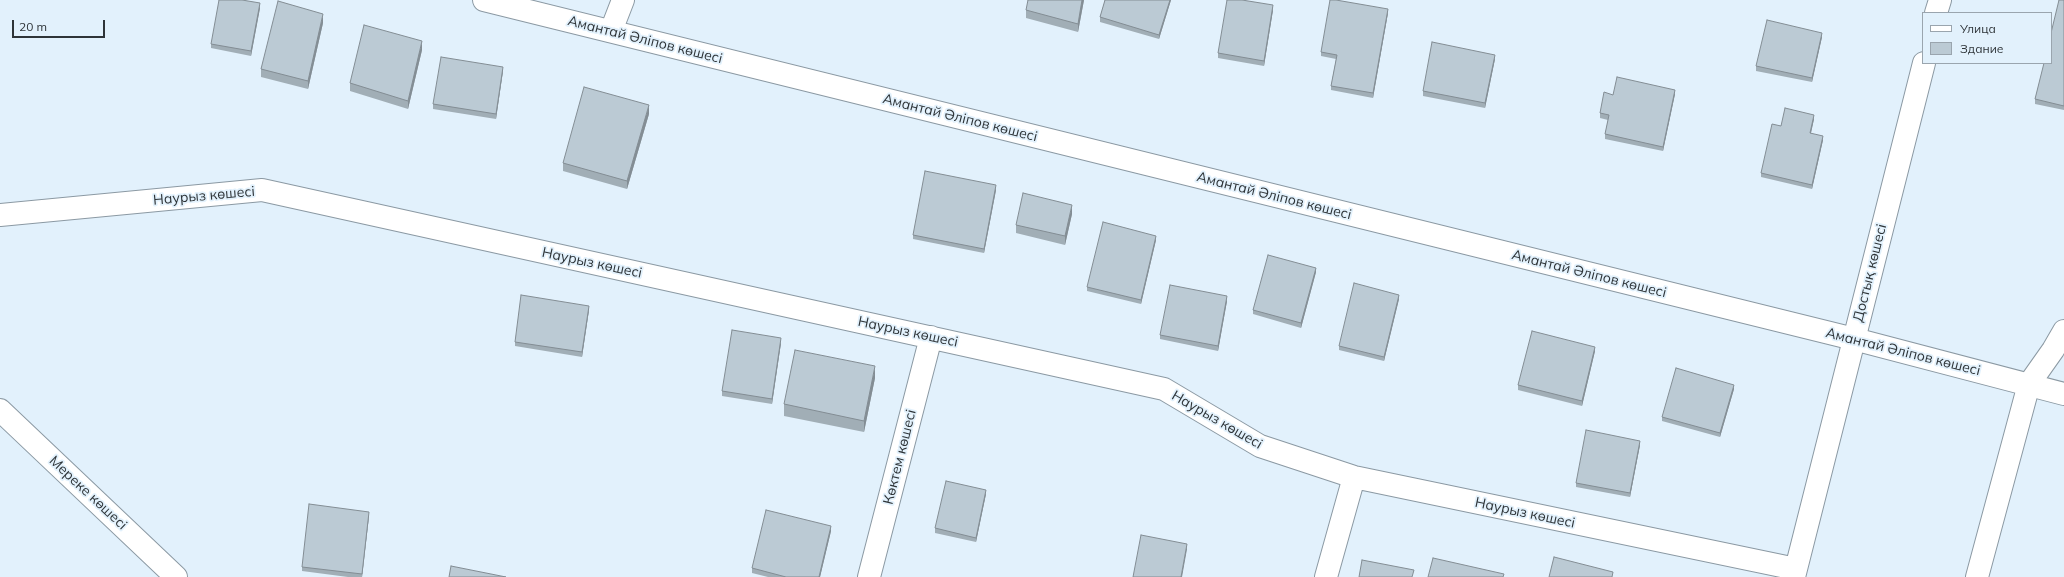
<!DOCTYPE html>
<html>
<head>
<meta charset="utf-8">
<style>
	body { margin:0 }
	#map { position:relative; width:2064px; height:577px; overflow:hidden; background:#e2f1fc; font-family:Mulish,sans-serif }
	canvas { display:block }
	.legend { position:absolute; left:1922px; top:12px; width:130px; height:52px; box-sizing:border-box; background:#e2f1fc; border:1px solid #9aa5ae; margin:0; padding:5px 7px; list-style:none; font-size:12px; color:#2e3438 }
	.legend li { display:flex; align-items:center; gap:8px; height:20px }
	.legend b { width:20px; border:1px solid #9aa5ae }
	.scale { position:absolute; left:12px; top:20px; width:93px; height:18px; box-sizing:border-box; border:2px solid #2e3438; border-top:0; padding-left:5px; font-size:12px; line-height:14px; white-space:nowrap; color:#2e3438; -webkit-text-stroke:3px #e2f1fc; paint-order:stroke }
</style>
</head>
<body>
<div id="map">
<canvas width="2064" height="577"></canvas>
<ul class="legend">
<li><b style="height:5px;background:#fff"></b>Улица</li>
<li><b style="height:11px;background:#bbcad4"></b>Здание</li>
</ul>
<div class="scale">20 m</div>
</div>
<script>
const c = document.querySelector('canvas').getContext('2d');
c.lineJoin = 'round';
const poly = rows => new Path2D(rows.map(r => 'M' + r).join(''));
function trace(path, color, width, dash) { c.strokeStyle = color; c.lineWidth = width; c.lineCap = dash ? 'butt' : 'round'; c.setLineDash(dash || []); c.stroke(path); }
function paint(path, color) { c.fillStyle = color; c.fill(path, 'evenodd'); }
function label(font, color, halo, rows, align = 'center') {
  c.font = font + ' Mulish,sans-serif'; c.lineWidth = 3.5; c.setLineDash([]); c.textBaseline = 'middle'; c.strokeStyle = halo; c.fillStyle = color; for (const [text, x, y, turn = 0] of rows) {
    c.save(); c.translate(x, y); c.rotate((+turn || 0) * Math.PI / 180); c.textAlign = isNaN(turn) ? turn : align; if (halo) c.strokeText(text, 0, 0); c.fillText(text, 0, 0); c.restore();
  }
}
const minor = poly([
	[1936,13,1940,0],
	[611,31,623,0],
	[0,215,262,190,1164,389,1260,446,1354,477,1796,569],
	[0,410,176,577],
	[869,577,931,337],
	[1326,577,1354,477],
	[1794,577,1924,63],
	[1977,577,2029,384,2053,350,2064,331]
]);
const major = poly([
	[484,0,1854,339,2064,394]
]);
const wall = poly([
	[1084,0,1078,32,1026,18,1026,10],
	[1105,0,1171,0,1159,39,1100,22,1100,17],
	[2064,0,2064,110,2035,104,2035,99],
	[260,8,251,56,211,48,211,44],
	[1273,10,1264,66,1218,58,1218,53],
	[1388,13,1373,98,1331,90,1331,86,1336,59,1321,56,1321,52],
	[323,23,308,89,261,77,261,69],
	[1822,37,1812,82,1756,71,1756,66],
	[422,50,408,109,350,91,350,83],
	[1495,59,1485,108,1423,96,1423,91],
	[503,71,496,119,433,109,433,104],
	[1675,94,1663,151,1605,139,1605,134,1608,120,1600,118,1600,113,1613,95],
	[649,114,627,189,563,171,563,163],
	[1814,119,1811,133,1823,140,1812,189,1761,177,1761,173,1781,126],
	[996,190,984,253,913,239,913,235],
	[1072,214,1065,245,1016,233,1016,225],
	[1156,240,1141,304,1087,291,1087,287],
	[1316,272,1301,328,1253,314,1253,310],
	[1399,299,1384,361,1339,350,1339,346],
	[1227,301,1218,351,1160,339,1160,335],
	[589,310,582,357,515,346,515,342],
	[781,343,772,404,722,396,722,391],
	[1595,351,1582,406,1518,390,1518,385],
	[875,378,864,432,784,416,784,404],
	[1734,389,1720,437,1662,421,1662,417],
	[1640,445,1630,497,1576,487,1576,483],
	[986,494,976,542,935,533,935,528],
	[369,516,362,577,348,577,302,571,302,567],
	[831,531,820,577,768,577,752,573,752,568]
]);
const shadedWall = poly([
	[1082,0,1084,0,1078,32,1078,24],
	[1170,0,1171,0,1159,39,1159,35],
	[260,3,260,8,251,56,251,51],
	[1273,5,1273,10,1264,66,1264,61],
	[1388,9,1388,13,1373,98,1373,93],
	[323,14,323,23,308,89,308,81],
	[1822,33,1822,37,1812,82,1812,78],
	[422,41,422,50,408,109,408,101],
	[1495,55,1495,59,1485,108,1485,103],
	[503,67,503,71,496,119,496,114],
	[1675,90,1675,94,1663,151,1663,147],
	[649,105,649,114,627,189,627,181],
	[1814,115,1814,119,1810,137,1810,133],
	[1823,136,1823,140,1812,189,1812,185],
	[996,185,996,190,984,253,984,249],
	[1072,205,1072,214,1065,245,1065,236],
	[1156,236,1156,240,1141,304,1141,300],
	[1316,268,1316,272,1301,328,1301,323],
	[1399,295,1399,299,1384,361,1384,357],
	[1227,296,1227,301,1218,351,1218,346],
	[589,306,589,310,582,357,582,352],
	[781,338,781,343,772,404,772,399],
	[1595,347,1595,351,1582,406,1582,401],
	[875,366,875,378,864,432,864,421],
	[1734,385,1734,389,1720,437,1720,433],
	[1640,441,1640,445,1630,497,1630,493],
	[986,490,986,494,976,542,976,538],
	[369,512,369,516,362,577,362,574],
	[831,526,831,531,820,577,819,577],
	[1187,544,1187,549,1182,577,1181,577]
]);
const building = poly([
	[219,0,242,0,260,3,251,51,211,44,219,0],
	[1028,0,1082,0,1078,24,1026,10,1028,0],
	[1105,0,1170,0,1159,35,1100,17,1105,0],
	[1227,0,1242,0,1273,5,1264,61,1218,53,1227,0],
	[1330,0,1336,0,1388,9,1373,93,1331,86,1337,55,1321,52,1330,0],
	[2059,0,2064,0,2064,106,2035,99,2044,63,2051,63,2051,33,2059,0],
	[278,1,323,14,308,81,261,69,278,1],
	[1767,20,1822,33,1812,78,1756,66,1767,20],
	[364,25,422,41,408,101,350,83,364,25],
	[1432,42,1495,55,1485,103,1423,91,1432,42],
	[441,57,503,67,496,114,433,104,441,57],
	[1617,77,1675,90,1663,147,1605,134,1609,115,1600,113,1604,92,1613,95,1617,77],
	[584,87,649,105,627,181,563,163,584,87],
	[1785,108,1814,115,1810,133,1823,136,1812,185,1761,173,1772,124,1781,126,1785,108],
	[925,171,996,185,984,249,913,235,925,171],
	[1023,193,1072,205,1065,236,1016,225,1023,193],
	[1103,222,1156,236,1141,300,1087,287,1103,222],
	[1268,255,1316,268,1301,323,1253,310,1268,255],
	[1354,283,1399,295,1384,357,1339,346,1354,283],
	[1170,285,1227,296,1218,346,1160,335,1170,285],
	[521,295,589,306,582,352,515,342,521,295],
	[732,330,781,338,772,399,722,391,732,330],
	[1532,331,1595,347,1582,401,1518,385,1532,331],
	[795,350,875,366,864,421,784,404,795,350],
	[1676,368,1734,385,1720,433,1662,417,1676,368],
	[1586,430,1640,441,1630,493,1576,483,1586,430],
	[946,481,986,490,976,538,935,528,946,481],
	[309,504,369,512,362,574,302,567,309,504],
	[766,510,831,526,819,577,786,577,752,568,766,510],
	[1141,535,1187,544,1181,577,1133,577,1141,535],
	[1554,557,1613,572,1612,577,1549,577,1554,557],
	[1433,558,1504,574,1503,577,1428,577,1433,558],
	[1362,560,1414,570,1412,577,1359,577,1362,560],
	[451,566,506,577,449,577,451,566]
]);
const streetNames = [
	["Амантай Әліпов көшесі",645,40,14],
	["Амантай Әліпов көшесі",960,118,14],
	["Наурыз көшесі",204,196,-5],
	["Амантай Әліпов көшесі",1274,196,14],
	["Наурыз көшесі",592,263,12],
	["Достық көшесі",1870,273,-76],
	["Амантай Әліпов көшесі",1589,274,14],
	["Наурыз көшесі",908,332,12],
	["Амантай Әліпов көшесі",1903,352,14],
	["Наурыз көшесі",1217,420,30],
	["Көктем көшесі",900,457,-76],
	["Мереке көшесі",88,493,43],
	["Наурыз көшесі",1525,513,12]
];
trace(minor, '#8b99a3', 24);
trace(major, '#8b99a3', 24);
trace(minor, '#fff', 22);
trace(major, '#fff', 22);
paint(wall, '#a1aeb6');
paint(shadedWall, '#838d94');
paint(building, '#bbcad4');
trace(building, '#838d94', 1);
label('14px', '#2e3438', '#e2f1fc', streetNames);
</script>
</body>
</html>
